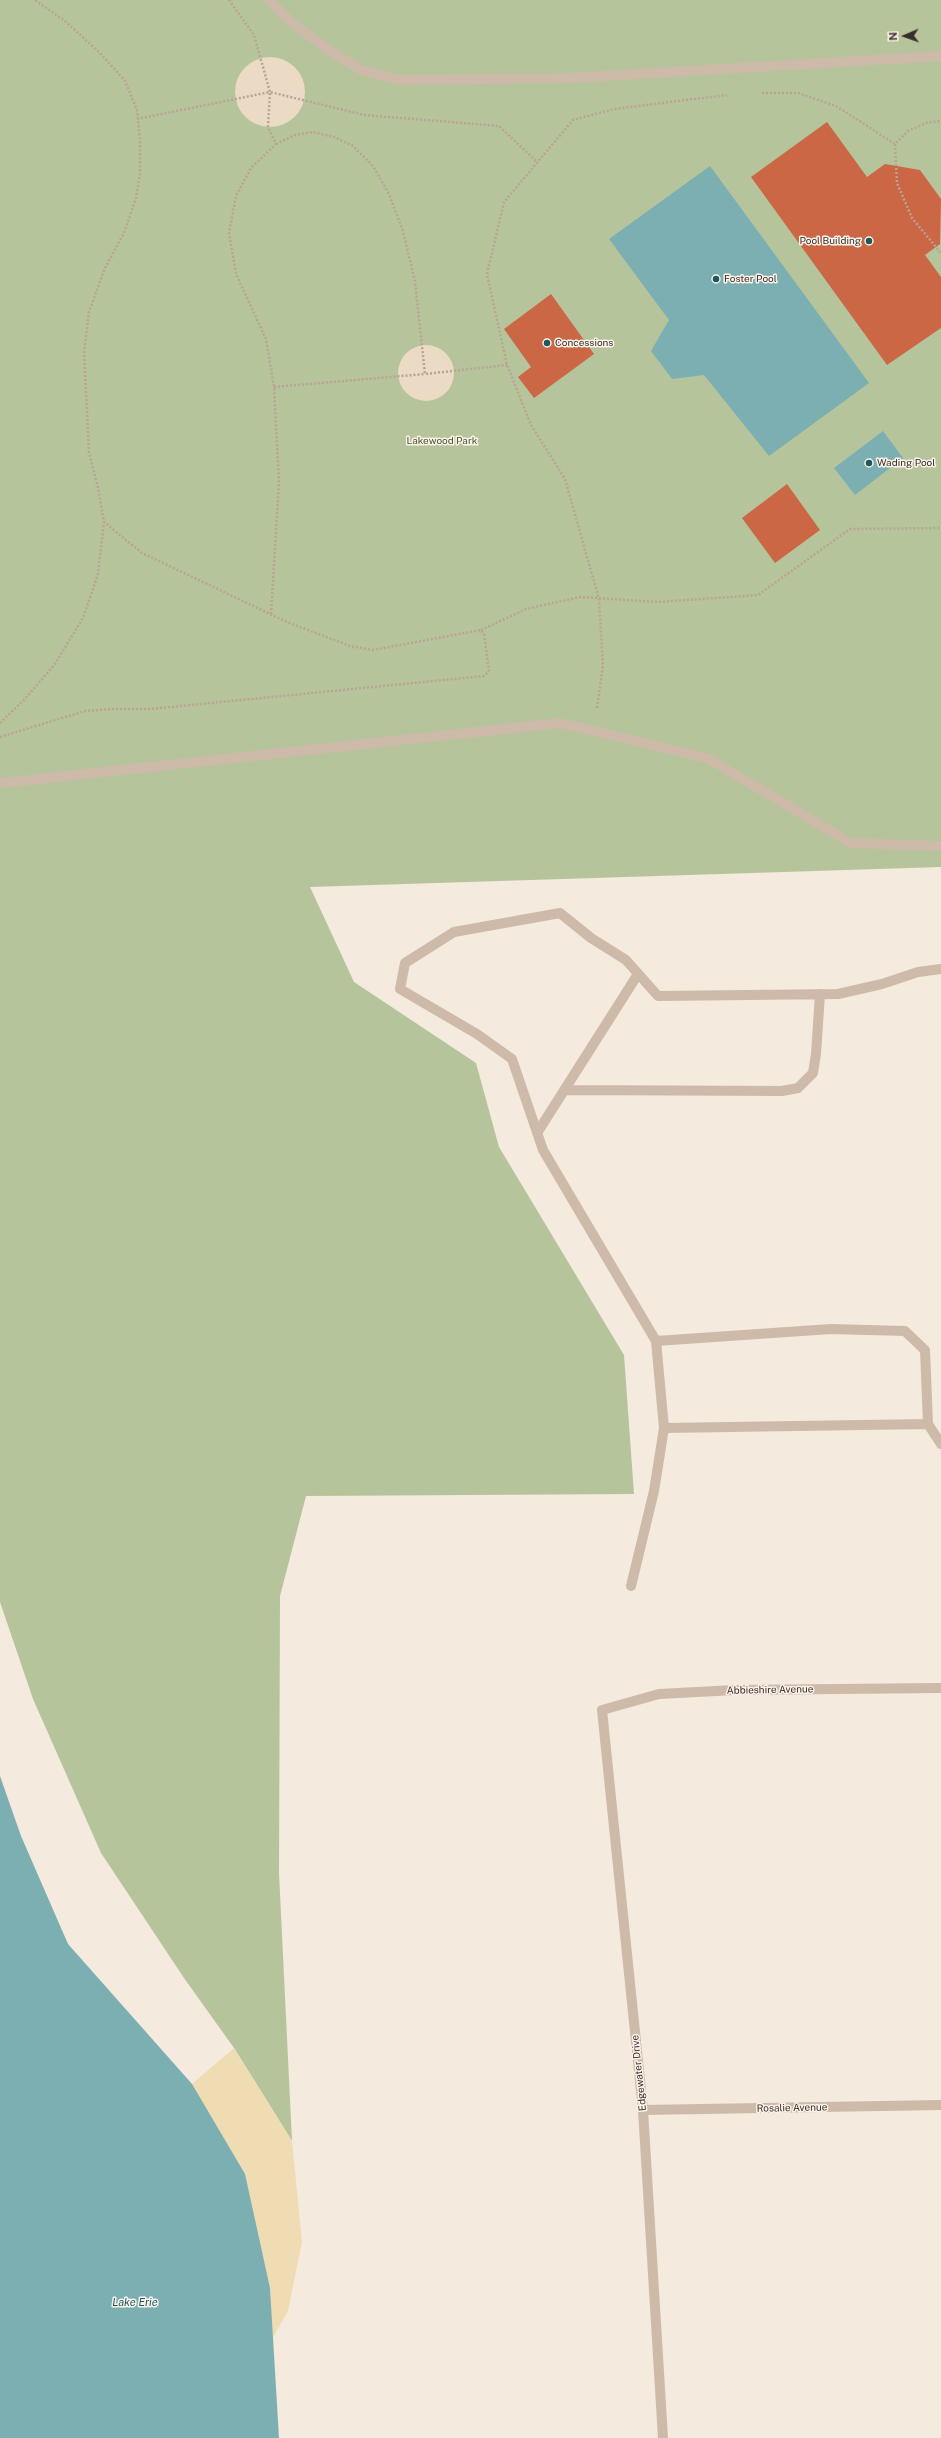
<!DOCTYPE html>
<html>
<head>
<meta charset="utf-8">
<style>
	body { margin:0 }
	#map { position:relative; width:941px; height:2438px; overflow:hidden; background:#f4eade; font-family:"Public Sans",sans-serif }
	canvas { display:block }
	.north { position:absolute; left:885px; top:16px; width:40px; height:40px; -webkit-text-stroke:3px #fbf3ea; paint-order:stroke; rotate:268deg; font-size:11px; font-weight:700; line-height:16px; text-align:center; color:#392e29 }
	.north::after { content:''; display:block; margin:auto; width:14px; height:18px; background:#392e29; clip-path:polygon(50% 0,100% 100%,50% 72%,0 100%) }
</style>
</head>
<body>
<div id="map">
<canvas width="941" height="2438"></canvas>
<div class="north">N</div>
</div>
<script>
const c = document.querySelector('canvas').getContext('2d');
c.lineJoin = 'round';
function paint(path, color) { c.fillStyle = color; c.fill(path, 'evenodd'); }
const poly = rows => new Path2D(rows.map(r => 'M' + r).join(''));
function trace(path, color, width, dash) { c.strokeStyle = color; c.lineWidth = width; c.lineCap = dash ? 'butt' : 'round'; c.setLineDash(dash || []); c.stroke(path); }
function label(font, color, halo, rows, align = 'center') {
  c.font = font + ' "Public Sans",sans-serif'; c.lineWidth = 3; c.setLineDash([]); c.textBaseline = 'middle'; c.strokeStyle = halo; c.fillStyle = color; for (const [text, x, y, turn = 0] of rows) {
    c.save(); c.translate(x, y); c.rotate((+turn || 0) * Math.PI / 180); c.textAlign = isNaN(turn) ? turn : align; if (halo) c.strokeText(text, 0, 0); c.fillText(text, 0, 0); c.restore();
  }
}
const green = poly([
	[0,0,941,0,941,867,310,887,354,982,476,1063,499,1147,624,1355,634,1494,306,1496,280,1596,279,1873,292,2141,234,2048,184,1978,101,1853,33,1699,0,1602]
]);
const sand = poly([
	[234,2048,292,2141,302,2242,288,2311,272,2339,270,2288,192,2084]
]);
const plaza = poly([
	'235 92a35 35 0 1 1 70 0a35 35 0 1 1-70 0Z',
	'398 373a28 28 0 1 1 56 0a28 28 0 1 1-56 0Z'
]);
const water = poly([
	[710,166,869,383,769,456,704,375,672,379,651,351,669,320,609,239],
	[883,431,903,458,855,495,834,468],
	[0,1776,21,1836,68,1944,192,2084,245,2174,270,2288,279,2438,0,2438]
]);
const building = poly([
	[827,122,867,177,885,164,920,170,941,199,940,244,925,255,941,277,941,328,887,365,751,177],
	[551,294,594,354,534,398,518,377,531,367,504,329],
	[787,484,820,530,775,563,742,518]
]);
const path = poly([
	[762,93,798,93,836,106,895,144,908,131,926,123,941,121],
	[137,119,270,92,254,35,229,0],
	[276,144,295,135,313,132,334,137,353,146,373,166,389,194,403,231,415,282,425,374,507,365],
	[895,144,897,183,912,218,941,253],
	[274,387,425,374],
	[271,614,279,482,274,387,266,339,236,274,229,233,236,196,251,168,276,144,268,127,270,92,364,115,499,126,537,162],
	[481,630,526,609,580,597,658,602,758,595,850,529,941,528],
	[597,708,603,666,599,599,565,479,531,425,507,365,487,274,504,202,573,120,614,109,727,95],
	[0,723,24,700,55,664,83,618,98,574,104,522],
	[0,737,85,711,111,709,150,709,484,676,489,671,484,634,481,630,373,650,350,646,287,622,142,553,104,522,98,488,89,452,84,353,89,312,105,268,124,233,136,198,140,173,140,140,137,110,125,81,100,53,65,21,35,0]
]);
const lane = poly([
	[269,0,291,22,327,49,361,70,398,80,570,78,941,56],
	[0,783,560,723,707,758,851,843,941,846],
	[564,1090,782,1091,798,1088,813,1073,816,1054,820,994],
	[537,1133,638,974],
	[656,1341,831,1329,905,1331,925,1350,928,1424,941,1444],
	[928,1424,664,1428,656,1341,543,1150,512,1059,477,1034,400,989,405,963,454,932,560,913,591,938,626,960,658,996,838,994,882,984,918,972,941,969],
	[631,1586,654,1491,664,1428]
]);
const street = poly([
	[643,2110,941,2105],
	[663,2438,643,2110,602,1710,659,1694,735,1690,941,1688]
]);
const markers = [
	[869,241,4,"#1c585d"],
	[716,279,4,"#1c585d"],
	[547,343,4,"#1c585d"],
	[869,463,4,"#1c585d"]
];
const poiNames = [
	["Pool Building",861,241,"right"],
	["Foster Pool",724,279],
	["Concessions",555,343],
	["Wading Pool",877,463]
];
const parkNames = [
	["Lakewood Park",442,441]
];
const streetNames = [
	["Abbieshire Avenue",770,1690,-1],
	["Edgewater Drive",639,2073,-96],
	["Rosalie Avenue",792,2108,-1]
];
const waterNames = [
	["Lake Erie",135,2303]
];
paint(green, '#b6c49c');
paint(sand, '#f0dcb3');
paint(plaza, '#ecdbc4');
paint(water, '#7bafb2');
paint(building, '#cb6744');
trace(path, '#b9a393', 2.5, [2, 2]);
trace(lane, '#cdbaa9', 10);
trace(street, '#cdbaa9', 10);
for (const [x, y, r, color] of markers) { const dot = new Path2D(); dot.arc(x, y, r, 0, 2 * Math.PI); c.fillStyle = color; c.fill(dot); trace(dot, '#fbf3ea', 1.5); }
label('10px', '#392e29', '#fbf3ea', poiNames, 'left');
label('10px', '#47592b', '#fbf3ea', parkNames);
label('10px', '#392e29', '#fbf3ea', streetNames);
label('italic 11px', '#1c585d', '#fbf3ea', waterNames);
</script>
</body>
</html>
